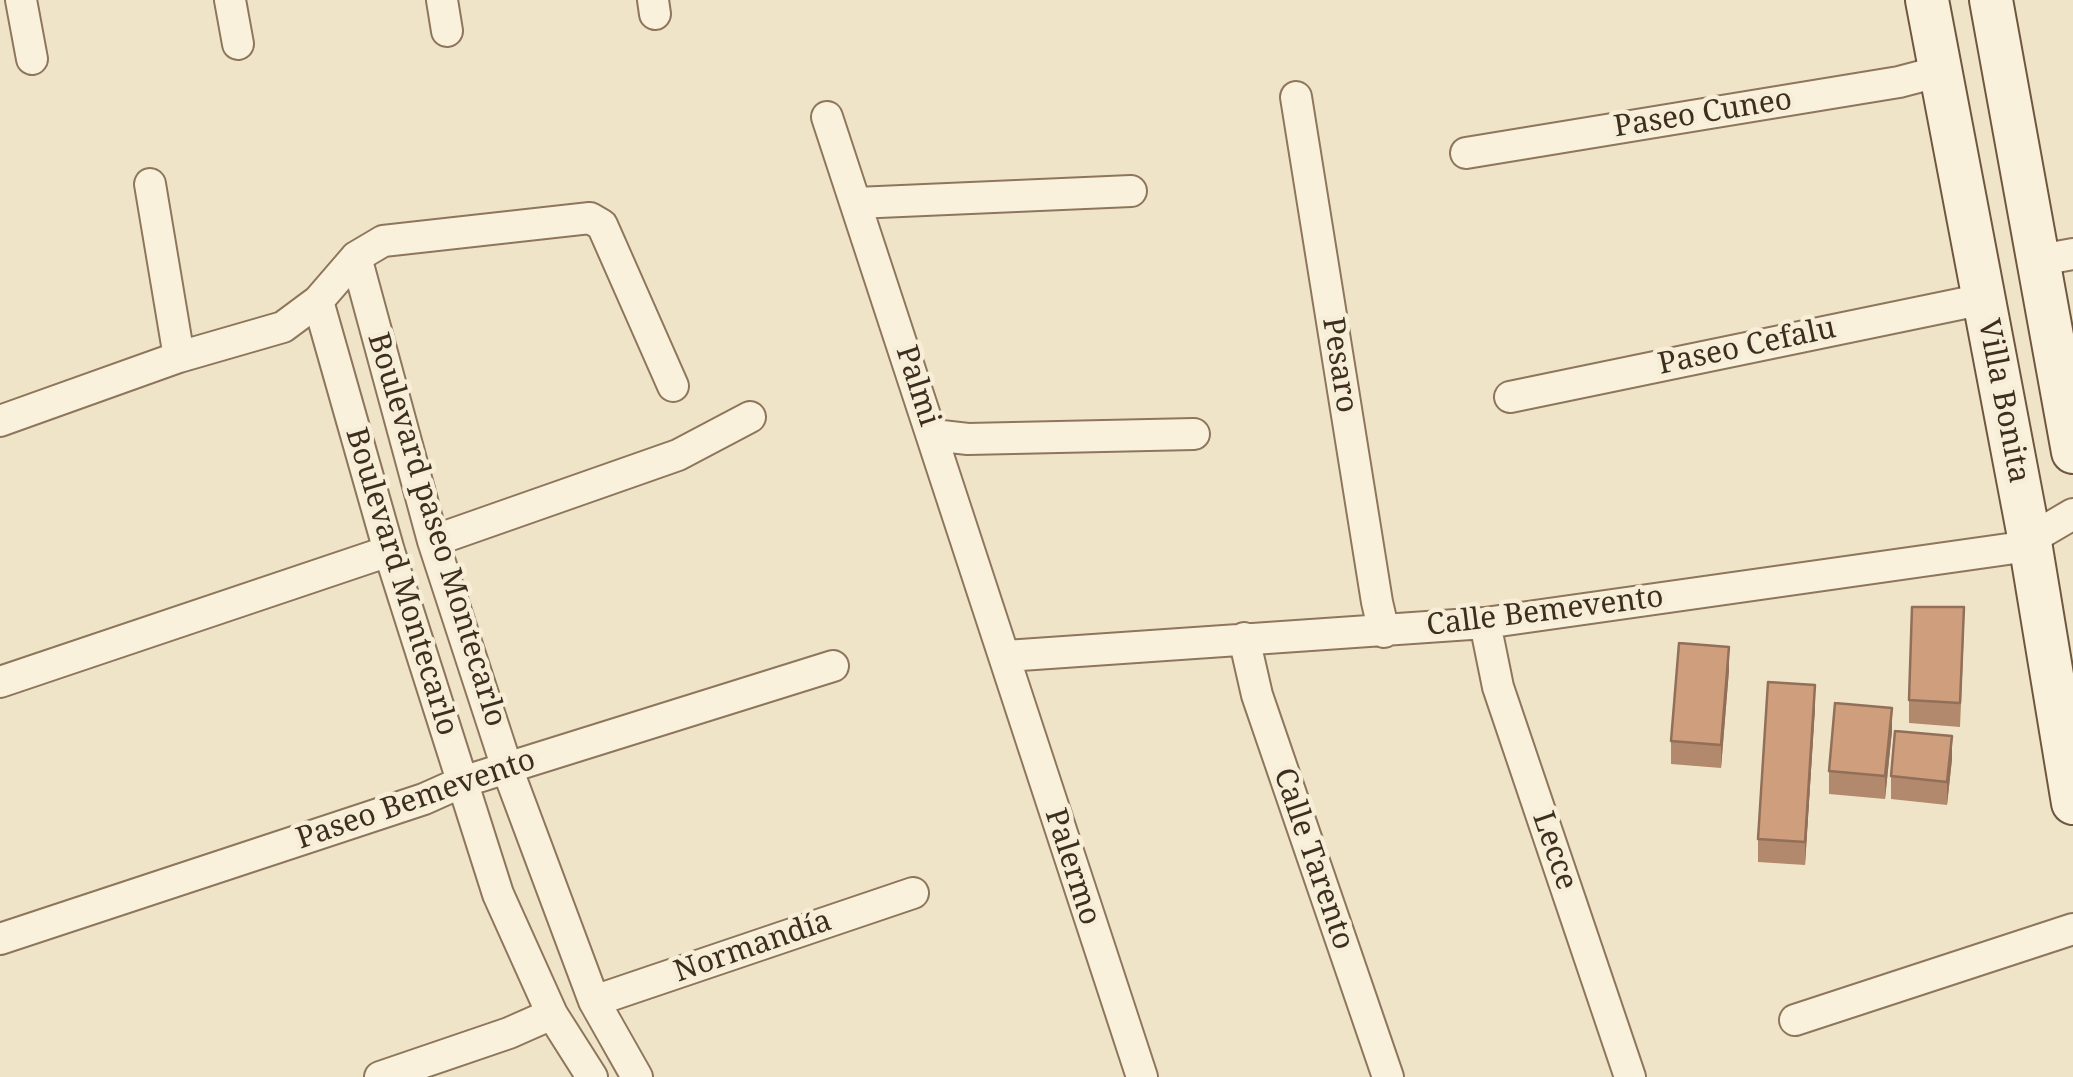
<!DOCTYPE html>
<html>
<head>
<meta charset="utf-8">
<style>
	body { margin:0 }
	canvas { display:block; background:#f0e4c8 }
</style>
</head>
<body>
<canvas width="2073" height="1077"></canvas>
<script>
const c = document.querySelector('canvas').getContext('2d');
c.lineJoin = 'round';
const poly = rows => new Path2D(rows.map(r => 'M' + r).join(''));
function trace(path, color, width, dash) { c.strokeStyle = color; c.lineWidth = width; c.lineCap = dash ? 'butt' : 'round'; c.setLineDash(dash || []); c.stroke(path); }
function paint(path, color) { c.fillStyle = color; c.fill(path, 'evenodd'); }
function label(font, color, halo, rows, align = 'center') {
  c.font = font + ' "Noto Serif",serif'; c.lineWidth = 9; c.setLineDash([]); c.textBaseline = 'middle'; c.strokeStyle = halo; c.fillStyle = color; for (const [text, x, y, turn = 0] of rows) {
    c.save(); c.translate(x, y); c.rotate((+turn || 0) * Math.PI / 180); c.textAlign = isNaN(turn) ? turn : align; if (halo) c.strokeText(text, 0, 0); c.fillText(text, 0, 0); c.restore();
  }
}
const street = poly([
	[21,0,32,59],
	[230,0,238,44],
	[442,0,447,31],
	[653,0,655,14],
	[1296,97,1377,602,1384,632],
	[827,117,1142,1077],
	[1466,153,1899,82,1941,71],
	[150,184,179,357],
	[856,203,1131,191],
	[356,257,433,541,507,768,594,1001,637,1077],
	[2040,260,2073,254],
	[318,301,389,551,498,894,552,1014,592,1077],
	[1510,397,1984,299],
	[0,421,179,357,283,327,318,301,356,257,383,241,590,218,602,225,673,386],
	[933,435,968,439,1194,434],
	[433,541,678,455,750,417],
	[1485,623,1498,687,1630,1077],
	[1244,638,1257,695,1388,1077],
	[1006,656,1485,623,2015,548,2073,514],
	[0,682,389,551],
	[0,939,424,799,462,782,833,666],
	[594,1001,913,893],
	[1795,1020,2073,929],
	[380,1077,509,1033,552,1014]
]);
const secondary = poly([
	[1927,0,2030,542,2073,803],
	[1991,0,2073,452]
]);
const wall = poly([
	[1964,630,1960,727,1909,723,1909,700],
	[1729,670,1721,768,1671,764,1671,741],
	[1815,708,1805,865,1758,862,1758,839],
	[1892,731,1885,799,1829,794,1829,771],
	[1952,759,1947,805,1891,799,1891,776]
]);
const shadedWall = poly([
	[1729,647,1729,670,1721,768,1721,745],
	[1815,685,1815,708,1805,865,1805,842],
	[1892,708,1892,731,1885,799,1885,776],
	[1952,736,1952,759,1947,805,1947,782]
]);
const building = poly([
	[1912,607,1964,607,1960,703,1909,700,1912,607],
	[1679,643,1729,647,1721,745,1671,741,1679,643],
	[1768,682,1815,685,1805,842,1758,839,1768,682],
	[1835,703,1892,708,1885,776,1829,771,1835,703],
	[1895,731,1952,736,1947,782,1891,776,1895,731]
]);
const streetNames = [
	["Paseo Cuneo",1703,114,-9],
	["Paseo Cefalu",1747,347,-12],
	["Pesaro",1339,365,81],
	["Palmi",917,386,72],
	["Villa Bonita",2003,401,79],
	["Boulevard paseo Montecarlo",436,530,73],
	["Boulevard Montecarlo",401,582,73],
	["Calle Bemevento",1545,612,-7],
	["Paseo Bemevento",416,800,-19],
	["Lecce",1554,851,71],
	["Calle Tarento",1313,859,71],
	["Palermo",1072,867,72],
	["Normandía",753,947,-19]
];
trace(street, '#8d765c', 34);
trace(secondary, '#6f573f', 46);
trace(street, '#faf1dc', 30);
trace(secondary, '#faf1dc', 42);
paint(wall, '#b2896c');
paint(shadedWall, '#916f58');
paint(building, '#cf9f7d');
trace(building, '#916f58', 2.5);
label('30px', '#3d2e20', '#f7eed8', streetNames);
</script>
</body>
</html>
